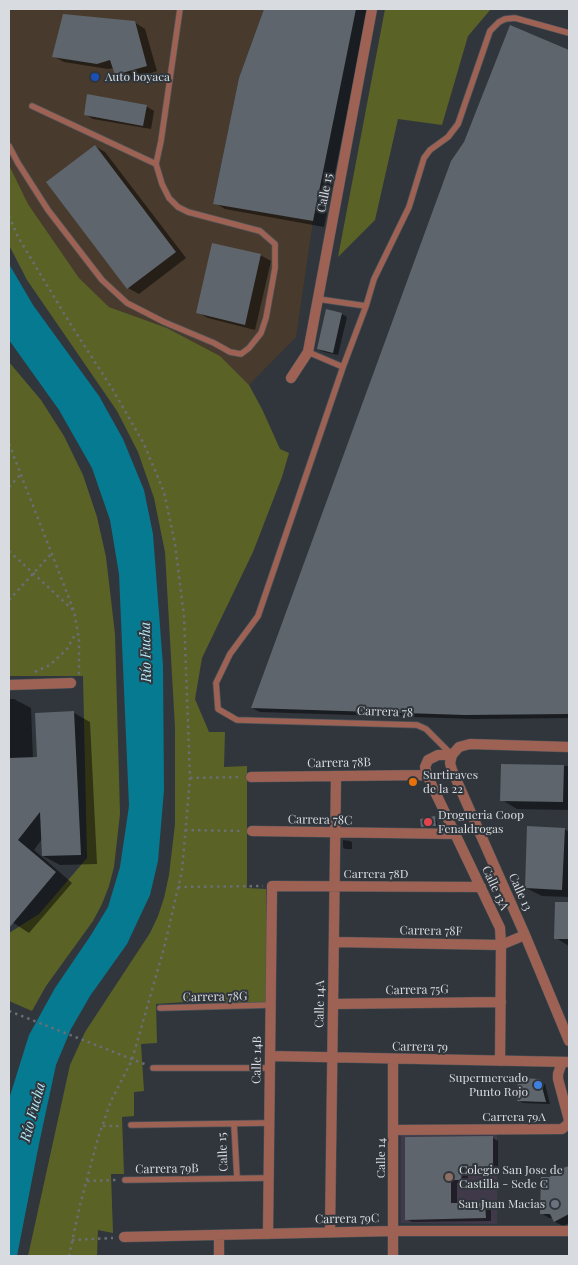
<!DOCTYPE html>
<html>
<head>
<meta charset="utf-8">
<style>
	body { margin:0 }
	#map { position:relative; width:578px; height:1265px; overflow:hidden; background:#30363c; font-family:"Playfair Display",serif }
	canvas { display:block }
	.frame { position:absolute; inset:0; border:10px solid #d8dce0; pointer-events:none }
</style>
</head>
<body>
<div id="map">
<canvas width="578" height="1265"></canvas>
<div class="frame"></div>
</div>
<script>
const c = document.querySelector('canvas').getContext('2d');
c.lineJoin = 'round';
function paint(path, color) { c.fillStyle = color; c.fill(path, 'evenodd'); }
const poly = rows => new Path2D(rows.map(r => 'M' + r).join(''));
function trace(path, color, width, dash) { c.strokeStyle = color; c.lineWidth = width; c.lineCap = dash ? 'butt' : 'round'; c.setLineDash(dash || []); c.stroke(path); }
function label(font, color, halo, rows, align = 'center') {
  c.font = font + ' "Playfair Display",serif'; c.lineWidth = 4; c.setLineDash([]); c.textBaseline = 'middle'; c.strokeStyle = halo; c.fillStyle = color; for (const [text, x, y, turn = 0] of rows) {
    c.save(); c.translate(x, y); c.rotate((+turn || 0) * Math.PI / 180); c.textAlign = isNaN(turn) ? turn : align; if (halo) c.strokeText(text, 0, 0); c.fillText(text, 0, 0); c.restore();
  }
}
const commercial = poly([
	[9,9,264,9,239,78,213,203,313,221,296,337,249,385,220,356,167,328,109,307,79,278,28,204,9,165]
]);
const education = poly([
	[401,1131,497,1131,497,1224,401,1223]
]);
const green = poly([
	[385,9,491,9,468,36,442,125,398,119,375,220,338,257],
	[9,165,28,204,79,278,109,307,167,328,220,356,249,385,262,409,280,449,289,453,282,477,253,552,202,658,195,699,209,732,225,732,224,767,247,766,247,888,266,889,266,1003,185,1002,156,1004,157,1043,141,1044,144,1091,134,1092,134,1116,122,1117,124,1174,111,1174,113,1233,98,1230,97,1256,28,1256,70,1065,85,1032,150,933,158,916,164,898,169,875,175,824,175,728,165,552,154,498,138,452,117,411,27,280,9,245],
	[9,362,41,400,64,436,83,475,97,517,106,557,115,634,120,814,114,867,109,886,102,904,93,921,46,986,32,1011,9,1001,9,933,39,914,87,858,83,676,9,676]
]);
const water = poly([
	[9,264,33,305,99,396,123,439,144,490,153,534,163,666,164,790,158,861,150,895,127,944,90,996,71,1029,56,1065,39,1144,17,1256,9,1256,9,1099,29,1035,55,988,91,935,108,907,120,867,129,806,119,574,110,520,92,468,59,410,9,340]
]);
const shadow = poly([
	[265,9,368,9,324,227,225,209,215,203,240,79],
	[134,22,145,29,157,71,127,81,116,74,114,68,108,69,64,62,53,56],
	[510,27,569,52,569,718,474,719,260,712,252,708,465,143],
	[146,106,154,111,151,129,93,119,85,114],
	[95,146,105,152,186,258,139,294,128,288,47,182],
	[260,255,271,261,255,330,208,318,197,312],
	[342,314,347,317,338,355,324,352,318,349],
	[9,699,14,699,31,708,33,759,39,758,74,713,90,722,97,864,60,865,43,856,42,839,34,850,72,883,29,933,9,920,9,869,15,863,9,863],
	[502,765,569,766,569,810,517,809,502,800],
	[434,817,436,819,438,826,425,827,422,826],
	[564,829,569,832,569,897,542,896,526,888],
	[343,840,350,841,352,842,352,849,345,849,343,847],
	[556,903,569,903,569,946,556,938],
	[540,1081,545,1084,550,1104,523,1103,518,1100],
	[493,1138,498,1141,498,1171,469,1170,467,1183,457,1183,457,1204,485,1204,491,1207,491,1221,412,1222,406,1219],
	[569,1168,569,1223,563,1226,555,1222,553,1218,549,1218,541,1213,551,1178,554,1172]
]);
const building = poly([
	[264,9,356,9,313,221,213,204,239,78],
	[63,14,135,21,147,66,115,75,110,60,97,64,52,57],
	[510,25,569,50,569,714,465,715,251,708,451,161,464,142],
	[87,94,147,105,143,126,84,115],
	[95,145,176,252,127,289,46,182],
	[212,243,261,254,245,325,196,313],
	[326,309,342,313,333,353,317,349],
	[74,711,81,855,42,856,40,812,18,840,56,872,9,928,9,758,37,757,35,713],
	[501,764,564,765,563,802,500,801],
	[435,816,436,826,421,827,420,819],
	[527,826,565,828,562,890,525,888],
	[555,902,569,902,569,939,554,939],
	[518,1078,540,1079,546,1102,517,1101],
	[493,1136,493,1168,463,1167,461,1180,451,1180,451,1203,485,1203,486,1218,405,1220,405,1137],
	[569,1166,569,1214,554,1222,550,1214,540,1214,541,1177,550,1177,554,1171]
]);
const path = poly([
	[9,216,18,237,71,325,113,390,144,444,164,492,175,544,184,616,190,778,182,871,164,948,132,1060,111,1101,98,1138,80,1205,69,1256],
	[9,444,74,611,79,639,79,676],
	[9,487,21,474],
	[9,551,73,610],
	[9,600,51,554],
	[35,672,50,665,67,649,76,633],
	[190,778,242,777],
	[185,830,241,831],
	[178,887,263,886],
	[9,1011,147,1065],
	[103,1126,122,1126],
	[87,1181,116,1180],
	[72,1240,113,1238]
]);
const service = poly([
	[32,106,156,164],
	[9,146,18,163,48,210,102,280,127,303,164,322,214,343,230,352,241,354,249,348,261,333,266,318,275,268,275,244,260,231,188,212,178,207,169,198,162,184,156,164,161,141,180,9],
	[318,299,366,306],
	[308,352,343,367],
	[452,755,426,729,417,725,237,720,218,709,216,683,230,654,258,616,343,367,366,306,374,279,409,207,424,158,430,150,448,137,458,124,490,31,499,22,505,19,515,18,569,33],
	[160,1008,270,1005],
	[153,1068,270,1068],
	[234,1124,237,1178],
	[131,1125,269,1123],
	[125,1180,269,1178]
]);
const minor = poly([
	[291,378,308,352,372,9],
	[9,685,71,683],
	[452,755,438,755,428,760,425,767,427,775,500,928,501,945,500,1061],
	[452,755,450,763,452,770,525,935,569,1041],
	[452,755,459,747,470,744,569,747],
	[251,777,427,775],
	[252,831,455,834],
	[334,942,501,945,525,935],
	[333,1004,501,1002],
	[270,1056,569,1062],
	[393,1130,562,1129,568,1124,569,1120,558,1079,558,1074,562,1062],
	[330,1232,336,776],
	[268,1234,272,886,481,887],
	[219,1235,219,1256],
	[124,1237,393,1231,569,1231],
	[393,1256,393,1059]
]);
const markers = [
	[95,77,5,"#1a4fb4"],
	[413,782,5,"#e8710a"],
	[428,822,5,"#e0444e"],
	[538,1085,5,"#3f7fe0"],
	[449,1177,5,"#8d6e63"],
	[555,1204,5,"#6b7280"]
];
const poiNames = [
	["Auto boyaca",105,77],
	["Surtiraves",423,775],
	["de la 22",423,789],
	["Drogueria Coop",438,815],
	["Fenaldrogas",438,829],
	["Supermercado",528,1078,"right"],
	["Punto Rojo",528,1092,"right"],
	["Colegio San Jose de",459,1170],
	["Castilla - Sede C",459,1184],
	["San Juan Macias",545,1204,"right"]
];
const streetNames = [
	["Calle 15",325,193,-79],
	["Carrera 78",385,712,2],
	["Carrera 78B",339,763,-1],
	["Carrera 78C",320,820,1],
	["Carrera 78D",376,874],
	["Calle 13A",495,888,65],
	["Calle 13",520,892,66],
	["Carrera 78F",431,931,1],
	["Carrera 75G",417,990,-1],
	["Carrera 78G",215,997,-1],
	["Calle 14A",320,1004,-89],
	["Carrera 79",420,1047,1],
	["Calle 14B",257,1060,-89],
	["Carrera 79A",514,1117],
	["Calle 15",223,1152,-93],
	["Calle 14",381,1158,-90],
	["Carrera 79B",167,1169,-1],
	["Carrera 79C",347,1219,-1]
];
const waterNames = [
	["Río Fucha",146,652,-91],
	["Río Fucha",33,1112,-75]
];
paint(commercial, '#483a2c');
paint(education, '#40394a');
paint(green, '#5b6226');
paint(water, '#057a91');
paint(shadow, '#0007');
paint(building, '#5e656c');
trace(service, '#4e545a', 7);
trace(minor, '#4e545a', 11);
trace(path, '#696e73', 2.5, [2.5, 4]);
trace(service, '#9d6253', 5.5);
trace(minor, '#9d6253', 10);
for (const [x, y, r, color] of markers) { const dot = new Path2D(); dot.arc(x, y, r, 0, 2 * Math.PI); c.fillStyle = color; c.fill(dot); trace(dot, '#30363c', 2); }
label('12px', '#d8dce0', '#30363c', poiNames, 'left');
label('12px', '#d8dce0', '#30363c', streetNames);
label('italic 14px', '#b3e9f9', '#30363c', waterNames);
</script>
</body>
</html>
